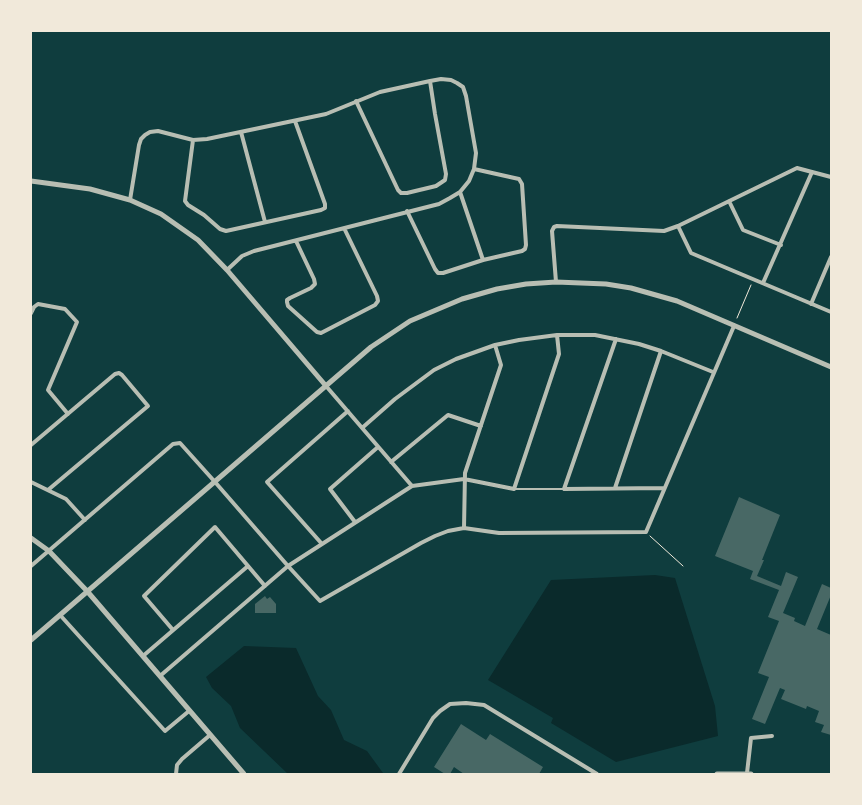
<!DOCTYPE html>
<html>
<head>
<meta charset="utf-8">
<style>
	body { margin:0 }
	#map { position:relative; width:862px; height:805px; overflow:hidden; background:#0f3d3e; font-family:"Alegreya Sans",sans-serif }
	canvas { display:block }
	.frame { position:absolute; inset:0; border:32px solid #f1e9da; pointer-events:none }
</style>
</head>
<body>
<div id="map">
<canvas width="862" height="805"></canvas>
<div class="frame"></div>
</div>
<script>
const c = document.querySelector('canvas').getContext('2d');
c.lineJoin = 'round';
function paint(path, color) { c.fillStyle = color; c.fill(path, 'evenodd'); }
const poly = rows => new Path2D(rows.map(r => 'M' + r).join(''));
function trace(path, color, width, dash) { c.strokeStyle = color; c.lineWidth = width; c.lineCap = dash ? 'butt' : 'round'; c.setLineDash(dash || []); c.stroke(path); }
const water = poly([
	[655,575,675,578,715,706,718,736,616,762,551,723,553,718,488,680,551,580],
	[244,646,296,648,318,696,331,710,344,740,367,751,383,773,383,774,288,774,240,728,231,706,212,688,206,677]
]);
const building = poly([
	[739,497,780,515,762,560,764,560,757,576,781,586,786,572,798,577,783,613,795,618,794,621,805,626,822,584,831,588,831,595,817,629,831,635,831,735,821,732,824,725,815,722,819,711,807,706,806,709,781,699,785,690,780,688,765,724,752,719,769,677,758,673,779,621,768,617,779,590,750,579,753,571,715,556],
	[265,596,267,599,270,597,276,604,276,613,255,613,255,604],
	[461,724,486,740,490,734,543,767,539,774,464,774,454,767,450,774,445,774,434,767]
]);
const path = poly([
	[737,318,751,285],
	[650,536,683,566]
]);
const service = poly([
	[514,489,564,489]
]);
const minor = poly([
	[356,101,398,190,401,193,407,193,436,186,445,180,446,174,435,114,430,81],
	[241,132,265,222],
	[193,140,185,201,188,205,204,215,220,229,226,231,321,210,325,208,325,204,295,121],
	[460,192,483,260],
	[130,200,139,145,141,139,145,135,150,132,158,131,193,140,207,139,326,114,380,92,430,81,441,79,451,80,457,83,463,87,466,96,476,153,474,169,469,181,460,192,450,198,439,204,254,251,242,256,227,270],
	[729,201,743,230,781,245],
	[407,211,435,269,438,273,443,273,483,260,522,251,525,249,526,245,522,184,519,179,474,169],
	[678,226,691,253,831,312],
	[296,241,314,279,315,284,311,288,290,298,287,300,287,302,288,306,317,332,321,333,375,305,378,301,377,296,344,228],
	[556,282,552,231,554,227,557,226,664,231,678,226,797,168,831,177],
	[763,283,812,172],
	[811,304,831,257],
	[31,313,34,307,38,304,65,309,77,322,48,390,68,414],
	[616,339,564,489,664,488],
	[326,386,412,486],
	[362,428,395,399,434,370,456,359,495,345,519,340,557,335,595,335,639,344,661,351,713,372],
	[31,445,115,374,119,373,122,375,148,406,48,490],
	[391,462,448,415,481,426],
	[31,482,66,499,85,520],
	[615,488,661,351],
	[355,522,330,489,378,447],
	[464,528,465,473,501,365,495,345],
	[322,544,267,482,348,411],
	[31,566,173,444,180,443,215,482,288,566,320,601,421,543,435,536,448,531,464,528,499,533,646,532,734,326],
	[60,615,165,731,189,711],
	[173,630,144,596,215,527,265,586],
	[143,656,248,566],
	[160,676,288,566,412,486,464,479,514,489,559,354,557,335],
	[747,773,751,738,772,736],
	[176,774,177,765,182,759,210,735],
	[399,774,433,718,440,711,450,704,466,703,484,705,597,774]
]);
const tertiary = poly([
	[31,181,90,189,130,200,161,214,198,240,227,270,326,386],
	[31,538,49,551,87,591,244,774],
	[31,640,371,347,410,321,462,299,497,289,526,284,556,282,606,284,631,288,677,301,831,367],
	[717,774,751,774]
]);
paint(water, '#0a2a2b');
paint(building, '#486865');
trace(path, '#f1e9da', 1);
trace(service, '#b8beb3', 2);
trace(minor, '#b8beb3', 4);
trace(tertiary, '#b8beb3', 5);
</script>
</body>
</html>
